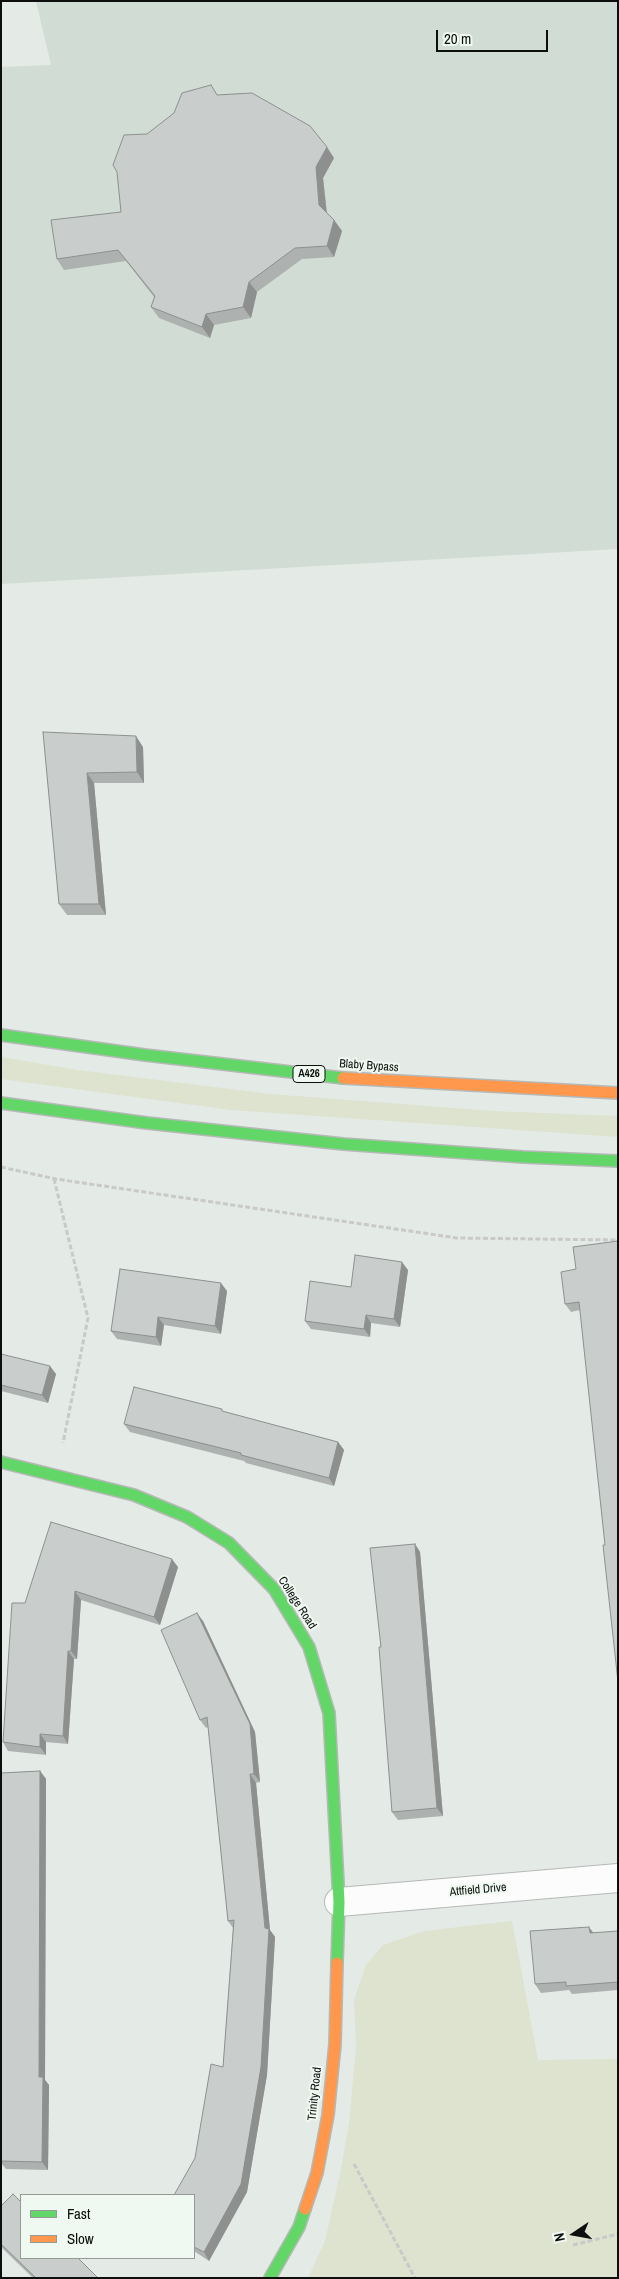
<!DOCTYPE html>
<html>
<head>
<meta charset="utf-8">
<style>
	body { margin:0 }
	#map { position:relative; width:619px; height:2279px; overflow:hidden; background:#e4eae6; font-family:"Archivo Narrow",sans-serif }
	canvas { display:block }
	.frame { position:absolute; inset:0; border:2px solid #0c0f0d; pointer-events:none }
	.legend { position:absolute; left:20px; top:2194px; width:175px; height:65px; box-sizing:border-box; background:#eff9f2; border:1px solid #949b96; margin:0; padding:6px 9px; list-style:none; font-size:15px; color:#0c0f0d }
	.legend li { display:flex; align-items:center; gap:10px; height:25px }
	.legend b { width:25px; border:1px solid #949b96 }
	.north { position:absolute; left:549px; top:2209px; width:50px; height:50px; -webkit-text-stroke:4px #eff9f2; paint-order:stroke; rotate:258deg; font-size:14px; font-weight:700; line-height:20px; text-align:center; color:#0c0f0d }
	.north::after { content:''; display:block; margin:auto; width:18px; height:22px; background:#0c0f0d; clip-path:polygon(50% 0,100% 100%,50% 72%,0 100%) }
	.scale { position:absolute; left:436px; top:30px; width:112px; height:22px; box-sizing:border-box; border:2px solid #0c0f0d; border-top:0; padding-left:6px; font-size:15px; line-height:18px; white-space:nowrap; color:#0c0f0d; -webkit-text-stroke:4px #eff9f2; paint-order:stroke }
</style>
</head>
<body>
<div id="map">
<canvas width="619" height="2279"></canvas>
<div class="frame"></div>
<ul class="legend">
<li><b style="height:6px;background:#63d668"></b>Fast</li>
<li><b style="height:6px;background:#ff974d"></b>Slow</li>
</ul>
<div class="north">N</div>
<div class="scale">20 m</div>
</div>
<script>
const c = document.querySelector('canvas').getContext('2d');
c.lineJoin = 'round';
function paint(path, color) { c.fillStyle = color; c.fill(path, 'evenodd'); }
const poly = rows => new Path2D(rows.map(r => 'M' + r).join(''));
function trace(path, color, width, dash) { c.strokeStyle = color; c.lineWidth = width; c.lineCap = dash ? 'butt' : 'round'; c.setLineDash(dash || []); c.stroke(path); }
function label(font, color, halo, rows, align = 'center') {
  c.font = font + ' "Archivo Narrow",sans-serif'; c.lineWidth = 4; c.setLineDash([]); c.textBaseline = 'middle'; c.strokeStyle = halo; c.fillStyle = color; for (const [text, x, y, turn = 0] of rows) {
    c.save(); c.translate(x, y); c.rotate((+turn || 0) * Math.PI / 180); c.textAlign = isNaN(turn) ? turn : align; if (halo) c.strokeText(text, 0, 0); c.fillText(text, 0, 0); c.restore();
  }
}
const built = poly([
	[36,1,618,1,618,549,1,584,1,67,51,65]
]);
const green = poly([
	[1,1057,78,1070,271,1094,493,1111,618,1116,618,1137,231,1110,1,1079],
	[512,1921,538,2060,618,2059,618,2278,308,2278,325,2241,340,2174,349,2124,356,2047,354,2000,366,1965,383,1945,424,1931]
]);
const path = poly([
	[1,1167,56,1179,457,1238,618,1240],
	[54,1179,88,1318,63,1443],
	[354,2164,415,2278],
	[573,2245,618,2234]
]);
const street = poly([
	[339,1902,618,1878]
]);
const fast = poly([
	[1,1035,145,1055,343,1078],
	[1,1103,147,1123,343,1144,523,1157,618,1161],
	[1,1462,134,1495,187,1517,229,1543,274,1589,309,1647,329,1713,339,1902,337,1963],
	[270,2278,299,2227,305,2209]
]);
const slow = poly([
	[343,1078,618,1093],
	[305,2209,317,2173,328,2115,335,2044,337,1963]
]);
const wall = poly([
	[218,95,334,158,323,178,327,213,334,220,342,231,334,257,302,259,257,292,251,318,214,325,210,338,159,318,151,307,154,297,126,261,64,270,57,259,121,212,147,134],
	[43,732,143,747,144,783,94,783,106,915,67,915,59,904],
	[618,1241,605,1545,580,1310,571,1312,565,1304,576,1269],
	[408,1270,400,1327,371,1323,370,1337,311,1329,305,1321,351,1287],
	[227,1291,221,1334,164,1325,161,1346,117,1339,111,1331],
	[1,1354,56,1374,48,1403,1,1391],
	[225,1412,338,1442,344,1450,334,1486,246,1463,244,1461,130,1432,124,1424],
	[415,1544,420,1552,443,1816,398,1820,392,1812,381,1647],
	[178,1567,160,1625,81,1600,77,1659,74,1659,68,1744,46,1742,46,1755,8,1751,3,1742,25,1603],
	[203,1621,255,1732,260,1782,256,1783,261,1836,270,1930,275,1937,267,2075,247,2192,209,2261,194,2251,194,2195,195,2158,223,2067,233,1928,228,1921,208,1727,206,1728,200,1720],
	[40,1771,46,1779,45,2080,49,2085,48,2170,6,2169,1,2163,1,1773],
	[618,1931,618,1990,572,1994,569,1990,541,1993,535,1984,593,1933],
	[1,2206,98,2278,33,2278,1,2247]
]);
const shadedWall = poly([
	[327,147,334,158,323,178,327,216,319,205,316,167],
	[334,220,342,231,334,257,327,246],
	[249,282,257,292,251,318,243,307],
	[206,314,214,325,210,338,202,327],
	[136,736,143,747,144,783,137,772],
	[87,773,94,783,106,915,99,904],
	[402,1262,408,1270,400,1327,394,1319],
	[221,1283,227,1291,221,1334,215,1326],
	[366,1315,371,1323,370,1337,364,1329],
	[158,1317,164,1325,161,1346,156,1337],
	[50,1366,56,1374,48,1403,42,1395],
	[338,1442,344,1450,334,1486,329,1478],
	[415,1544,420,1552,443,1816,437,1808],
	[172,1559,178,1567,160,1625,154,1617],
	[75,1591,81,1600,77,1659,71,1651],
	[197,1613,203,1621,255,1732,260,1782,254,1774],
	[68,1651,74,1659,68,1744,63,1736],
	[40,1734,46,1742,46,1755,40,1747],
	[40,1771,46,1779,45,2080,49,2085,48,2170,42,2162,39,2077],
	[250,1774,256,1783,270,1930,275,1937,267,2075,247,2192,209,2261,204,2252,265,1928],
	[589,1927,595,1935,590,1933]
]);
const building = poly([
	[211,85,217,95,252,93,310,126,327,147,316,167,319,205,334,220,327,246,295,248,249,282,243,307,206,314,202,327,151,307,155,296,118,250,57,259,51,220,121,212,117,172,113,165,124,135,147,134,174,113,182,93,211,85],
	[43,732,136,736,137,772,87,773,99,904,59,904,43,732],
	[618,1241,618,1682,603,1545,605,1545,579,1302,565,1304,561,1272,576,1269,573,1247,618,1241],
	[355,1255,402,1262,394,1319,366,1315,364,1329,305,1321,310,1281,351,1287,355,1255],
	[120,1269,221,1283,215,1326,158,1317,156,1337,111,1331,120,1269],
	[1,1354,50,1366,42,1395,1,1385,1,1354],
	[134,1387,222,1409,222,1411,338,1442,329,1478,241,1455,241,1453,124,1424,134,1387],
	[51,1522,172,1559,154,1617,75,1591,71,1651,68,1651,63,1736,40,1734,40,1747,3,1742,12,1603,25,1603,51,1522],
	[415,1544,437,1808,392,1812,379,1647,381,1647,370,1548,415,1544],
	[197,1613,250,1724,254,1774,250,1774,255,1828,265,1928,269,1929,261,2067,241,2184,204,2252,194,2247,194,2195,174,2195,195,2158,211,2064,223,2067,234,1920,228,1921,207,1717,200,1720,161,1630,197,1613],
	[40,1771,39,2077,43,2077,42,2162,1,2161,1,1773,40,1771],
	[589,1927,590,1933,618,1931,618,1982,566,1986,566,1982,535,1984,530,1931,589,1927],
	[13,2194,21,2202,21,2258,78,2258,98,2278,36,2278,1,2244,1,2206,13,2194]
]);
const shields = [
	[309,1074,32]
];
const shieldNames = [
	["A426",309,1074]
];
const streetNames = [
	["Blaby Bypass",369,1066,4],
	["College Road",297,1603,57],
	["Attfield Drive",478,1890,-5],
	["Trinity Road",315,2094,-84]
];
paint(built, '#d1dcd5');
paint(green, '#dde3ce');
trace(street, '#b5b9b6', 30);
trace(fast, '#b5b9b6', 14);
trace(slow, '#b5b9b6', 14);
trace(path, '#c8c9c8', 3, [5, 2.5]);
trace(street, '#fbfcfb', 28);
trace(fast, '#63d668', 11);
trace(slow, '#ff974d', 11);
paint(wall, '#adb1af');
paint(shadedWall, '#8d908f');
paint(building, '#c9cecc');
trace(building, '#8d908f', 1);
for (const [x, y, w] of shields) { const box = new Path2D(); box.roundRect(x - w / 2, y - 8.5, w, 17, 4); c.fillStyle = '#eff9f2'; c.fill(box); trace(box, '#0c0f0d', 1); }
label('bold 11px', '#0c0f0d', null, shieldNames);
label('12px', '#0c0f0d', '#eff9f2', streetNames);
</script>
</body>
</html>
